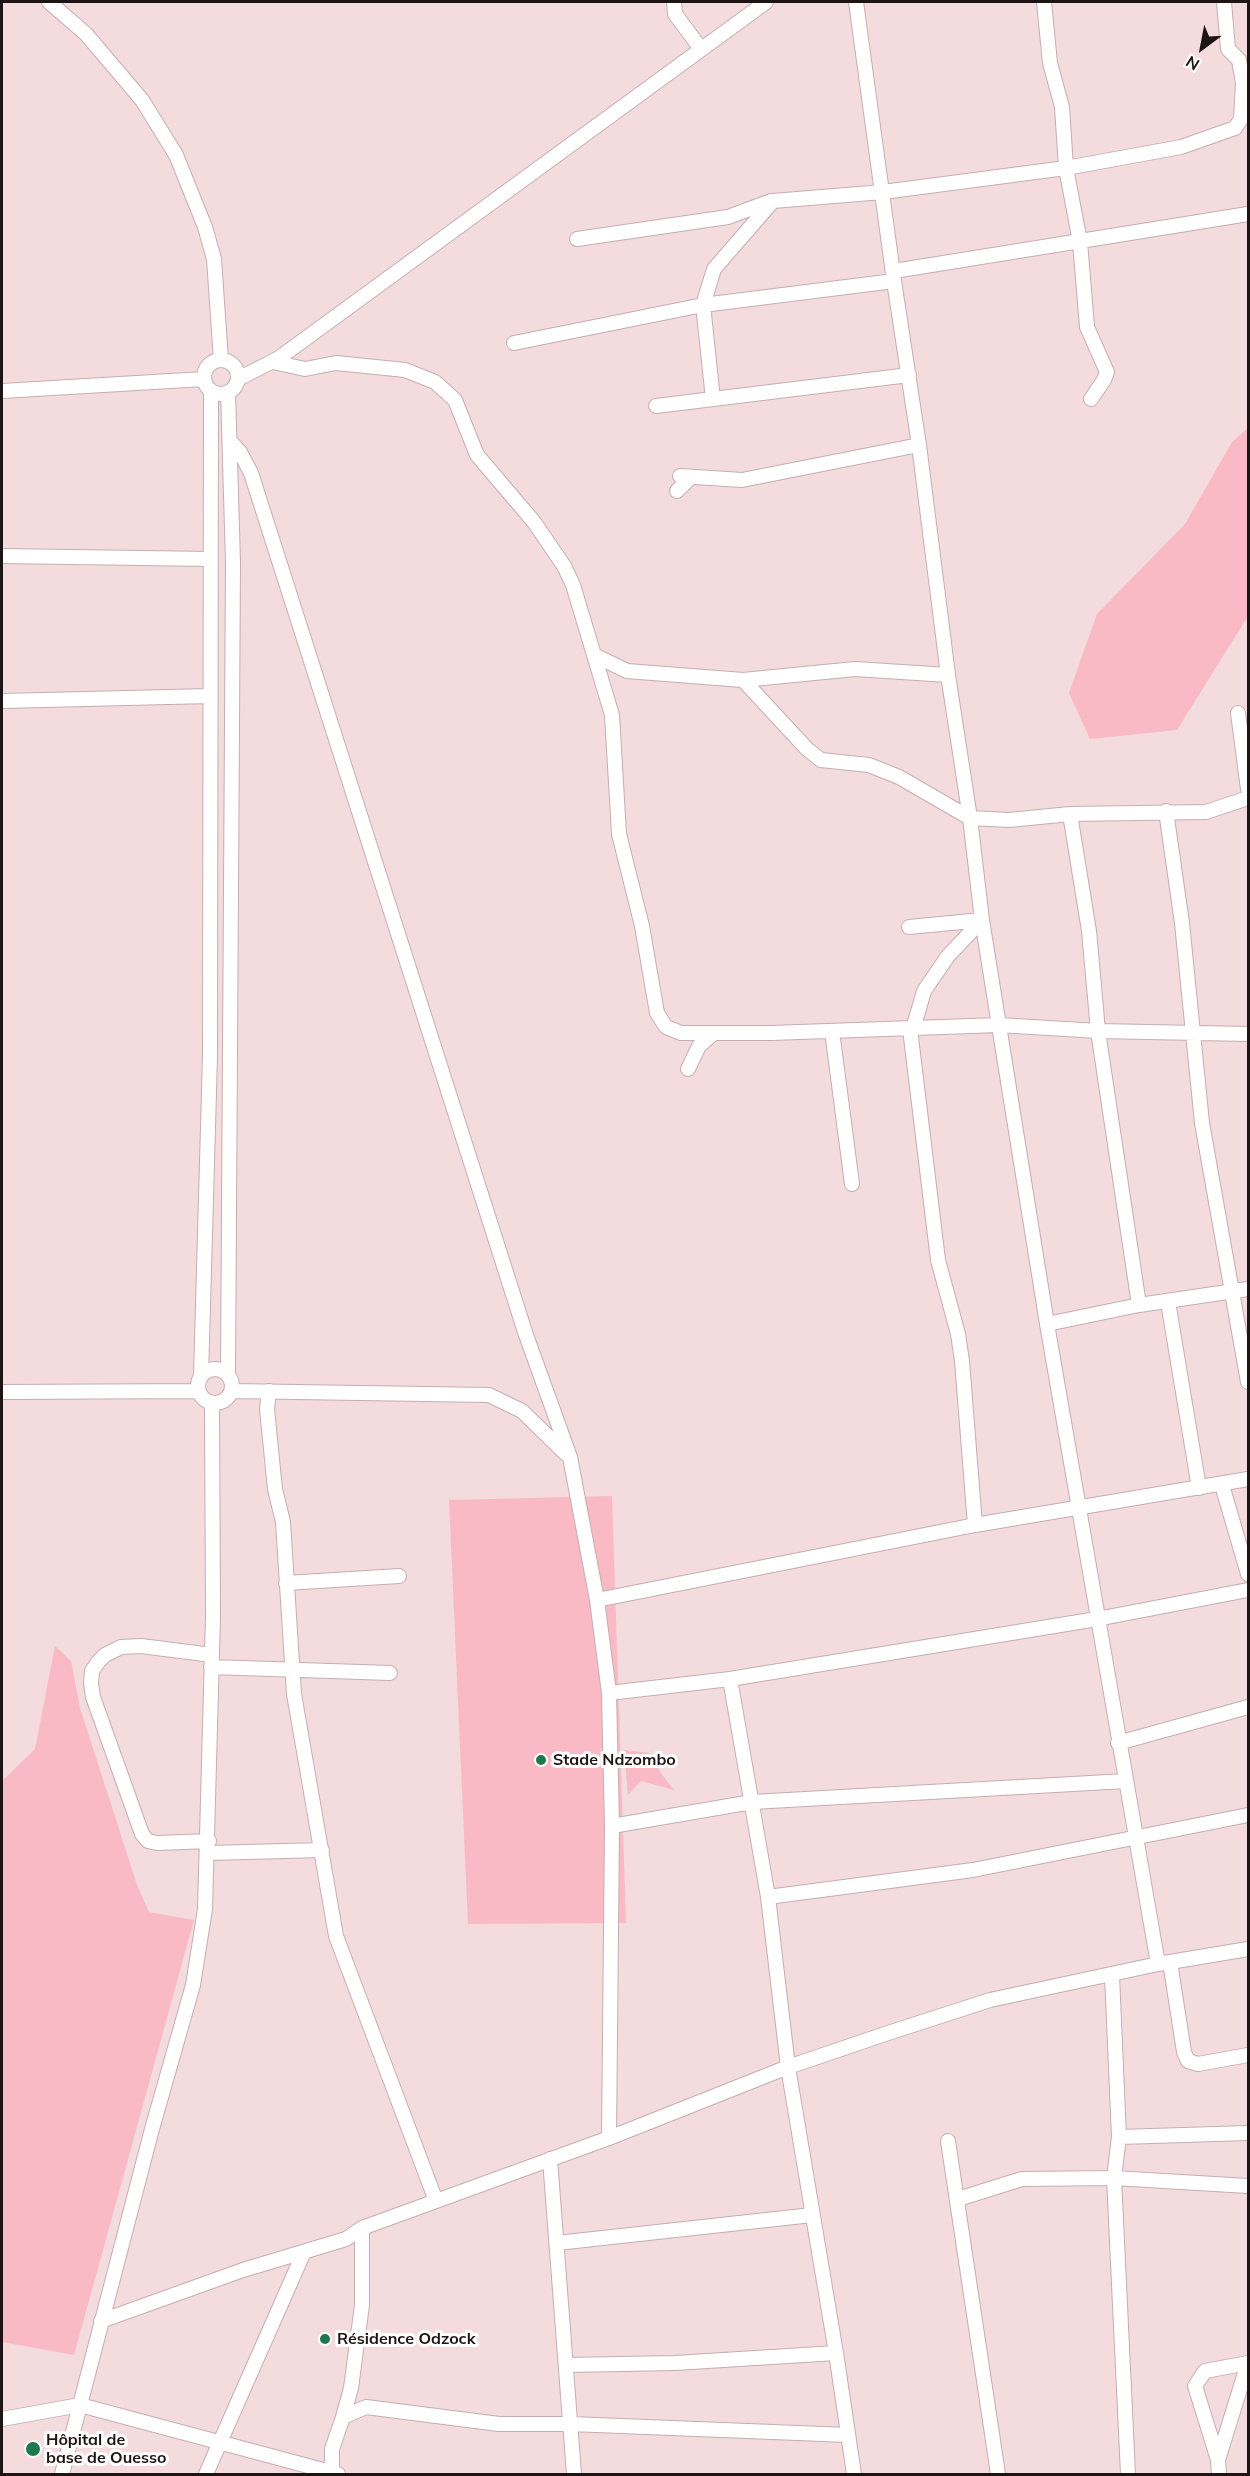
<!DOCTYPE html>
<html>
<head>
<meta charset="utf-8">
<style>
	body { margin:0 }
	#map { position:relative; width:1250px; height:2476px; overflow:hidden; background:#f3dbde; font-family:Mulish,sans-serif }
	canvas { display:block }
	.frame { position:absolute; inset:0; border:3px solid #1c1415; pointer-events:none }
	.north { position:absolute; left:1172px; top:18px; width:60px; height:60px; -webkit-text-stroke:4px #fff; paint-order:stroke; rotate:212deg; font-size:16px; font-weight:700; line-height:24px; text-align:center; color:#1c1415 }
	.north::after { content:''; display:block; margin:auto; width:21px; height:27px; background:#1c1415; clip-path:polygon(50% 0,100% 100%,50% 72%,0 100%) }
</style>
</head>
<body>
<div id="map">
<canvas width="1250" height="2476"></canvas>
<div class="frame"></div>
<div class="north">N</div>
</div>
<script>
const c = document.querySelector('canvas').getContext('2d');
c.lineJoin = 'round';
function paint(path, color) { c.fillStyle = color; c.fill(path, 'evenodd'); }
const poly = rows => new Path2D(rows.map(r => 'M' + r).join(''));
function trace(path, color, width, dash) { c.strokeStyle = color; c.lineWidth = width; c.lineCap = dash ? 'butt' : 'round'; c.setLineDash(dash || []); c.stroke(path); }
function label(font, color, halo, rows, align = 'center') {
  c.font = font + ' Mulish,sans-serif'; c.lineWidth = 6; c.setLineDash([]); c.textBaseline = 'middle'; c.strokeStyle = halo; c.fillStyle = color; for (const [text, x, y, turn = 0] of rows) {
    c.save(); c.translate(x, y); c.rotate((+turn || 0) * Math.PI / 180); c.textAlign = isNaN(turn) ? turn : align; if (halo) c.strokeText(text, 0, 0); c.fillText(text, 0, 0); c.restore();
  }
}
const green = poly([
	[1248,428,1248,616,1177,730,1090,739,1069,693,1097,614,1185,524,1232,442],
	[612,1496,626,1923,468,1924,449,1500],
	[55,1646,71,1661,80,1708,137,1885,149,1912,194,1920,74,2355,2,2342,2,1781,35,1749],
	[624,1750,650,1753,660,1772,674,1790,641,1781,628,1795]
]);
const street = poly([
	[49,2,86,34,142,100,176,155,205,227,214,259,221,360],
	[674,2,675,14,701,49],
	[856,2,894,281,919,445,948,675,970,818,982,920,1047,1324,1158,1964],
	[1044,2,1050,63,1062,107,1066,168,1080,242,1087,327,1107,372,1104,380,1091,399],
	[577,239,728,217,771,201],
	[894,271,1248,214],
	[514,343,703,305,894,281],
	'204 377a17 17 0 1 1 34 0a17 17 0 1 1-34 0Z',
	[273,362,305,369,336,363,405,370,435,382,455,400,477,455,534,522,564,566,573,585,612,715,619,834,642,926,657,1013,666,1027,681,1033,771,1033,999,1025,1098,1031,1248,1034],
	[238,379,279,358,766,2],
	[2,391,204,379],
	[713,399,703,305,714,269,773,201,883,192,1066,168,1181,147,1235,128,1241,119,1243,83,1239,60,1228,49,1224,2],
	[656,406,909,375],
	[230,441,240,452,251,473,526,1335,570,1457,597,1600,609,1693,612,1826,609,2138],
	[680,476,742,480,919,445],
	[677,491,691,477],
	[2,556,211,559],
	[594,655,627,671,743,680,855,669,948,675],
	[743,680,807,749,821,760,869,765,899,777,970,818,1009,820,1070,814,1206,812,1248,798],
	[2,701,210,696],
	[1238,713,1248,789],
	[1166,811,1182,923,1202,1123,1248,1382],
	[1070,814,1089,931,1098,1031,1139,1305],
	[909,927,982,920],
	[910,1029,938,1260,958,1334,962,1361,975,1525],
	[913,1029,924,991,948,956,982,920],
	[832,1031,852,1184],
	[688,1069,699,1046,714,1033],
	[1168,1302,1199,1488],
	[1047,1324,1139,1305,1248,1289],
	'198 1386a17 17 0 1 1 34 0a17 17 0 1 1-34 0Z',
	[228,1373,233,563,228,392],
	[201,1376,210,1056,211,391],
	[232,1391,489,1395,522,1411,566,1454],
	[269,1391,267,1409,275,1489,283,1522,294,1694,336,1936,436,2201],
	[2,1392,198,1391],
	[1222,1485,1248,1574],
	[286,1583,399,1576],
	[597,1600,975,1525,1248,1479],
	[211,1667,390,1673],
	[609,1693,730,1679,1097,1619,1248,1590],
	[1118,1743,1248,1707],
	[612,1826,752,1802,1126,1781],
	[209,1841,157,1843,148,1841,142,1834,93,1697,91,1683,92,1671,98,1662,105,1655,121,1647,141,1646,212,1655],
	[209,1853,322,1850],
	[768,1897,973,1870,1248,1815],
	[1170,1962,1184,2052,1188,2061,1198,2064,1248,2055],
	[1112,1975,1119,2137,1114,2178,1128,2474],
	[1119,2137,1248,2133],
	[948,2141,998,2474],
	[550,2159,574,2474],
	[958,2199,1022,2179,1114,2178,1248,2186],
	[557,2243,812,2215],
	[101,2321,243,2270,346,2239,362,2228,609,2138,788,2067,888,2033,990,2000,1158,1964,1248,1949],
	[836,2353,854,2474],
	[567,2365,675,2363,836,2353,788,2067,768,1897,730,1679],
	[343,2417,351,2388,362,2305,362,2228],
	[2,2419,80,2405,338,2474],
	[1218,2460,1248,2363],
	[62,2474,152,2129,193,1985,205,1909,213,1617,212,1403],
	[206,2474,304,2252],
	[332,2474,332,2449,343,2417,366,2407,499,2424,571,2424,848,2435],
	[1219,2474,1218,2460,1195,2386,1205,2371,1248,2363]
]);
const markers = [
	[541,1760,6,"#1c784d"],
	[325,2339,6,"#1c784d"],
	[33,2449,8,"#1c784d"]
];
const poiNames = [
	["Stade Ndzombo",553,1760],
	["Résidence Odzock",337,2339],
	["Hôpital de",46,2440],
	["base de Ouesso",46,2458]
];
paint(green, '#f9bac5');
trace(street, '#c5aeb2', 16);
trace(street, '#fff', 14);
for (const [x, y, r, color] of markers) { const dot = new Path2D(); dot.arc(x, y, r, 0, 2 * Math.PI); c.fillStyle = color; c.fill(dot); trace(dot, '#fff', 2); }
label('bold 16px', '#1c1415', '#fff', poiNames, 'left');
</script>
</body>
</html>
